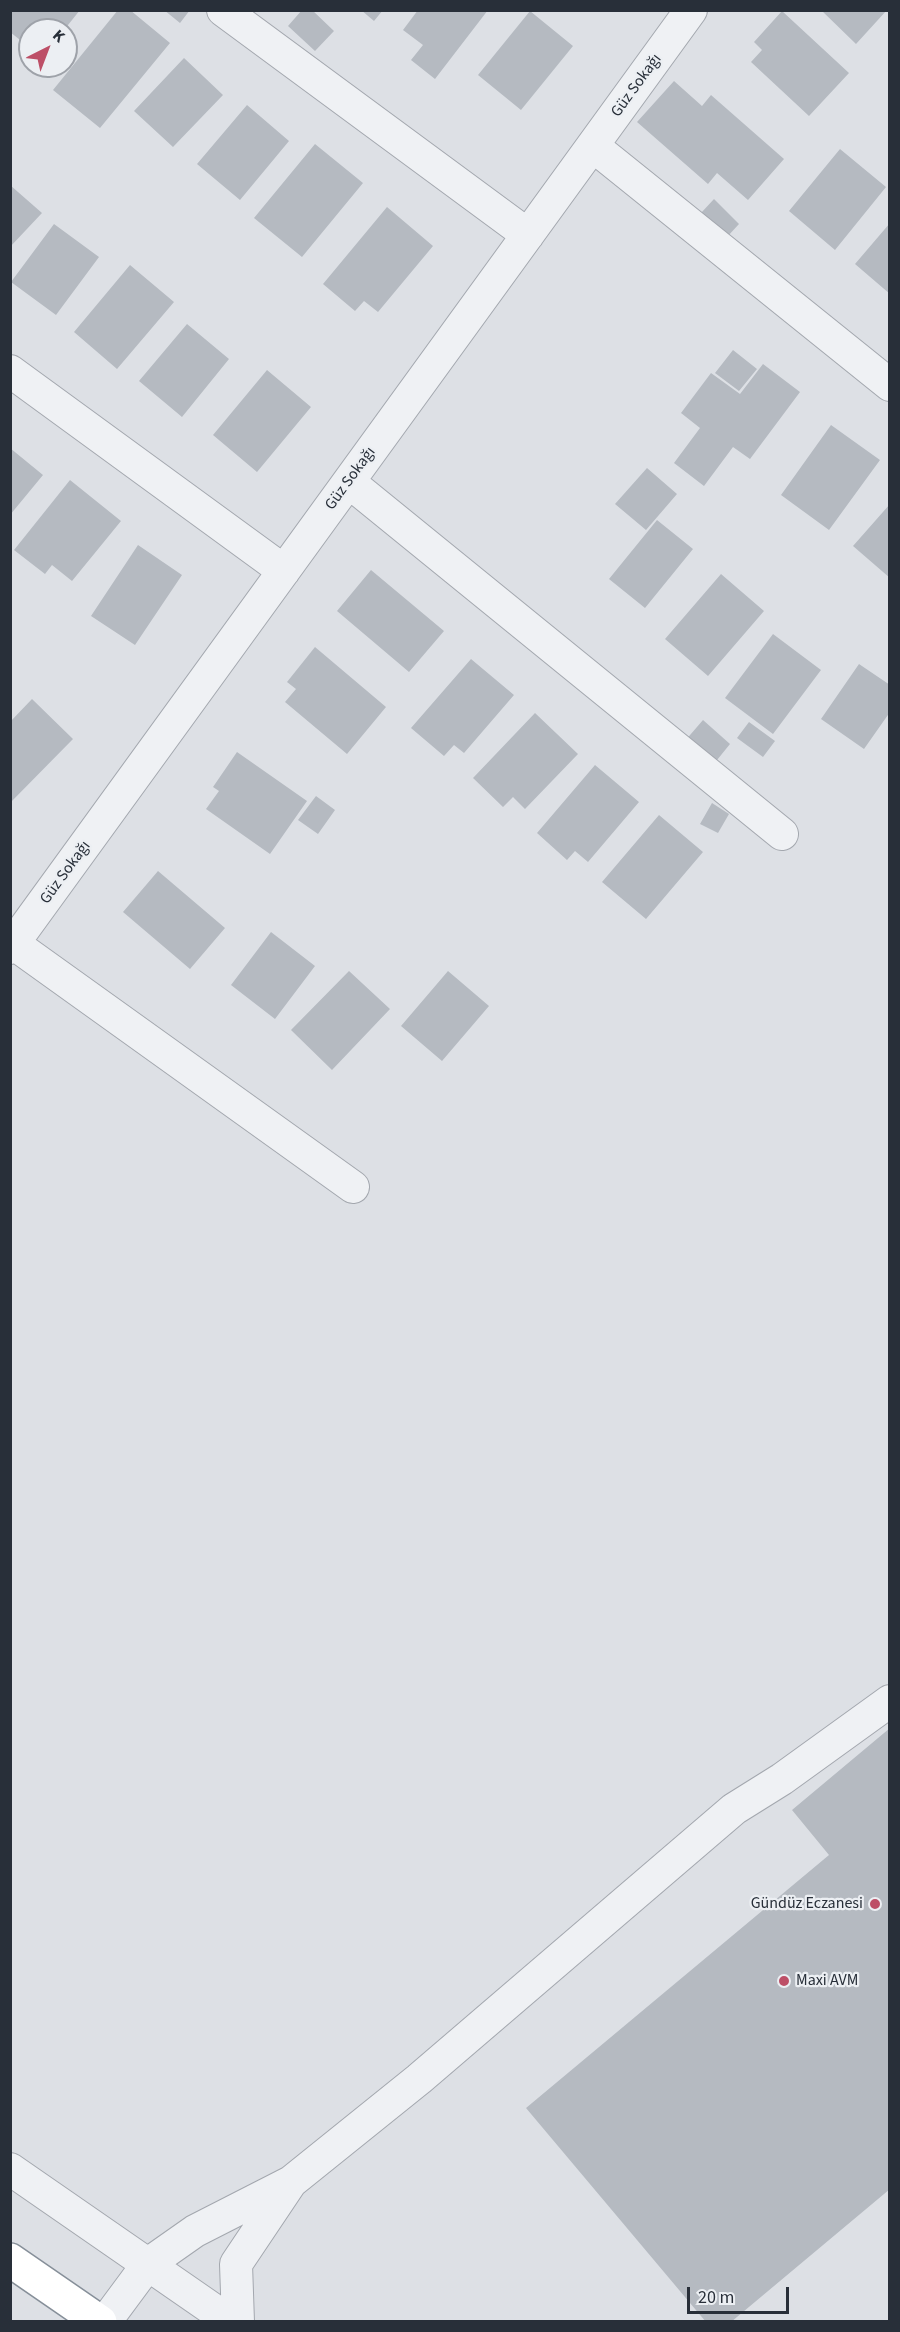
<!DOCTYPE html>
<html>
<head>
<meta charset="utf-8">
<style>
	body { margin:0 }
	#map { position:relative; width:900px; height:2332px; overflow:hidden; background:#dde0e5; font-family:"Source Sans 3",sans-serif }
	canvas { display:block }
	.frame { position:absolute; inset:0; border:12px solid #282f39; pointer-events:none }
	.north { position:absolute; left:18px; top:18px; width:60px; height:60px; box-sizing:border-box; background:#eceff3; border:2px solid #9ea2a9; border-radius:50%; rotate:42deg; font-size:16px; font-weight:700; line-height:24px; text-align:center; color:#282f39 }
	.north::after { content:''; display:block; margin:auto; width:21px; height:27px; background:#bd4f67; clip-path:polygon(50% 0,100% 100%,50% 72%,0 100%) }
	.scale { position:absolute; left:687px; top:2287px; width:102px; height:27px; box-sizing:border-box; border:3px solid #282f39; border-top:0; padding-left:8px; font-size:18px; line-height:21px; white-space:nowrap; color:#282f39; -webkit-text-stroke:4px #eceff3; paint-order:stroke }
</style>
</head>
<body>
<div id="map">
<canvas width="900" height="2332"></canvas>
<div class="frame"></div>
<div class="north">K</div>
<div class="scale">20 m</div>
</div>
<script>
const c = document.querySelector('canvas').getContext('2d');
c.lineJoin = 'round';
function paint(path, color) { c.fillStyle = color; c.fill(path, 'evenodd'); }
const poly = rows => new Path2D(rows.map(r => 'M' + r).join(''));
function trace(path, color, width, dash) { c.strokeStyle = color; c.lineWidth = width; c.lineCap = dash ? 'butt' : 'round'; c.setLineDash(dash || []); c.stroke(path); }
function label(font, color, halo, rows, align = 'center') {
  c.font = font + ' "Source Sans 3",sans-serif'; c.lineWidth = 4.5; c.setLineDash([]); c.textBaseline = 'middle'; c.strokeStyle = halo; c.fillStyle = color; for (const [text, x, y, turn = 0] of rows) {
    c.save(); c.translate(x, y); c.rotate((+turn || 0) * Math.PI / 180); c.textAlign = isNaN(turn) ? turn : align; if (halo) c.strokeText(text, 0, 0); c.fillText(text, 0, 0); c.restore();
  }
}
const building = poly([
	[10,10,80,10,64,30,30,30,29,47,10,32],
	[118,10,130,10,170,43,100,128,53,90],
	[164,10,190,10,180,23],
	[302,10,312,10,334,31,315,51,288,26],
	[361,10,383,10,374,21],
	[418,10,488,10,435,79,411,60,423,45,403,30],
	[821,10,887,10,856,44],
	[530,11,573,46,521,110,478,75],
	[782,11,849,73,809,116,751,62,762,50,754,42],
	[184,58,223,95,173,147,134,111],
	[674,81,702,106,711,95,784,159,748,200,717,173,708,184,637,122],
	[247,105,289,141,240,200,197,164],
	[315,144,363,183,302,257,254,218],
	[840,149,886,187,835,250,789,211],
	[10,185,42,213,10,247],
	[714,199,739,224,727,237,701,213],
	[387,207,433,246,378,312,364,301,355,311,323,284],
	[890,223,890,294,855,264],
	[54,224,99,257,56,315,11,282],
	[130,265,174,302,117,369,74,332],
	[187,324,229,359,182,417,139,381],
	[733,350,757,369,739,391,715,373],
	[763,364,800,392,750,459,733,447,704,486,674,463,700,428,681,413,711,373,740,394],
	[267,370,311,407,257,472,213,435],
	[831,425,880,460,829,530,781,495],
	[10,448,43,475,10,515],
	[647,468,677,494,646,530,615,504],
	[70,480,121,521,72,581,52,565,45,574,14,550],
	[890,504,890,578,853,546],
	[657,520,693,549,645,608,609,579],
	[138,545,182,575,135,645,91,616],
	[371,570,444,631,409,672,337,611],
	[721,574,764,611,708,676,665,639],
	[773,634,821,670,773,734,725,698],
	[315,647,386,707,347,754,285,702,296,689,287,682],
	[471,659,514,695,464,753,454,745,444,756,411,728],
	[859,664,890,685,890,712,864,749,821,719],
	[32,699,73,739,10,803,10,722],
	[535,713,578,754,525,809,513,797,503,807,473,778],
	[703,720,730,744,713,765,684,742],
	[749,722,775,741,763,757,737,738],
	[237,752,307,801,270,854,206,809,219,791,213,787],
	[595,765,639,802,588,862,575,851,567,860,537,833],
	[316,796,335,810,318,834,298,820],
	[712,803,729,814,718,833,700,824],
	[659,815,703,852,646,919,602,882],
	[158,871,225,928,190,969,123,912],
	[271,932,315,966,275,1019,231,985],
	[349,971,390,1009,332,1070,291,1030],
	[448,971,489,1006,442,1061,401,1026],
	[890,1728,890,2189,731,2322,706,2322,526,2108,829,1855,792,1810]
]);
const street = poly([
	[223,10,528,235],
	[593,146,890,385],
	[10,371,284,571],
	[349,482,782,834],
	[10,941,353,1187],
	[10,948,691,10],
	[10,2169,231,2322],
	[291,2182,419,2079,734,1809,782,1779,890,1701],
	[105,2322,148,2264,195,2231,291,2182,236,2264,238,2322]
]);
const highway = poly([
	[10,2260,100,2322]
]);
const markers = [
	[875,1904,6,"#bd4f67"],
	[784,1981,6,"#bd4f67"]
];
const streetNames = [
	["Güz Sokağı",637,86,-54],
	["Güz Sokağı",351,479,-54],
	["Güz Sokağı",66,873,-54]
];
const poiNames = [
	["Gündüz Eczanesi",863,1904],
	["Maxi AVM",796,1981,"left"]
];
paint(building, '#b5bac1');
trace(street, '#a3a7ae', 34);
trace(highway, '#868f99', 36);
trace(street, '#eff1f4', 32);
trace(highway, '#fff', 33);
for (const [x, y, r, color] of markers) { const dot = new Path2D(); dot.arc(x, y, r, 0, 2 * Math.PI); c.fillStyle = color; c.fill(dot); trace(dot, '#eceff3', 2); }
label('16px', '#282f39', '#eceff3', streetNames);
label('16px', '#282f39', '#eceff3', poiNames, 'right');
</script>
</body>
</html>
